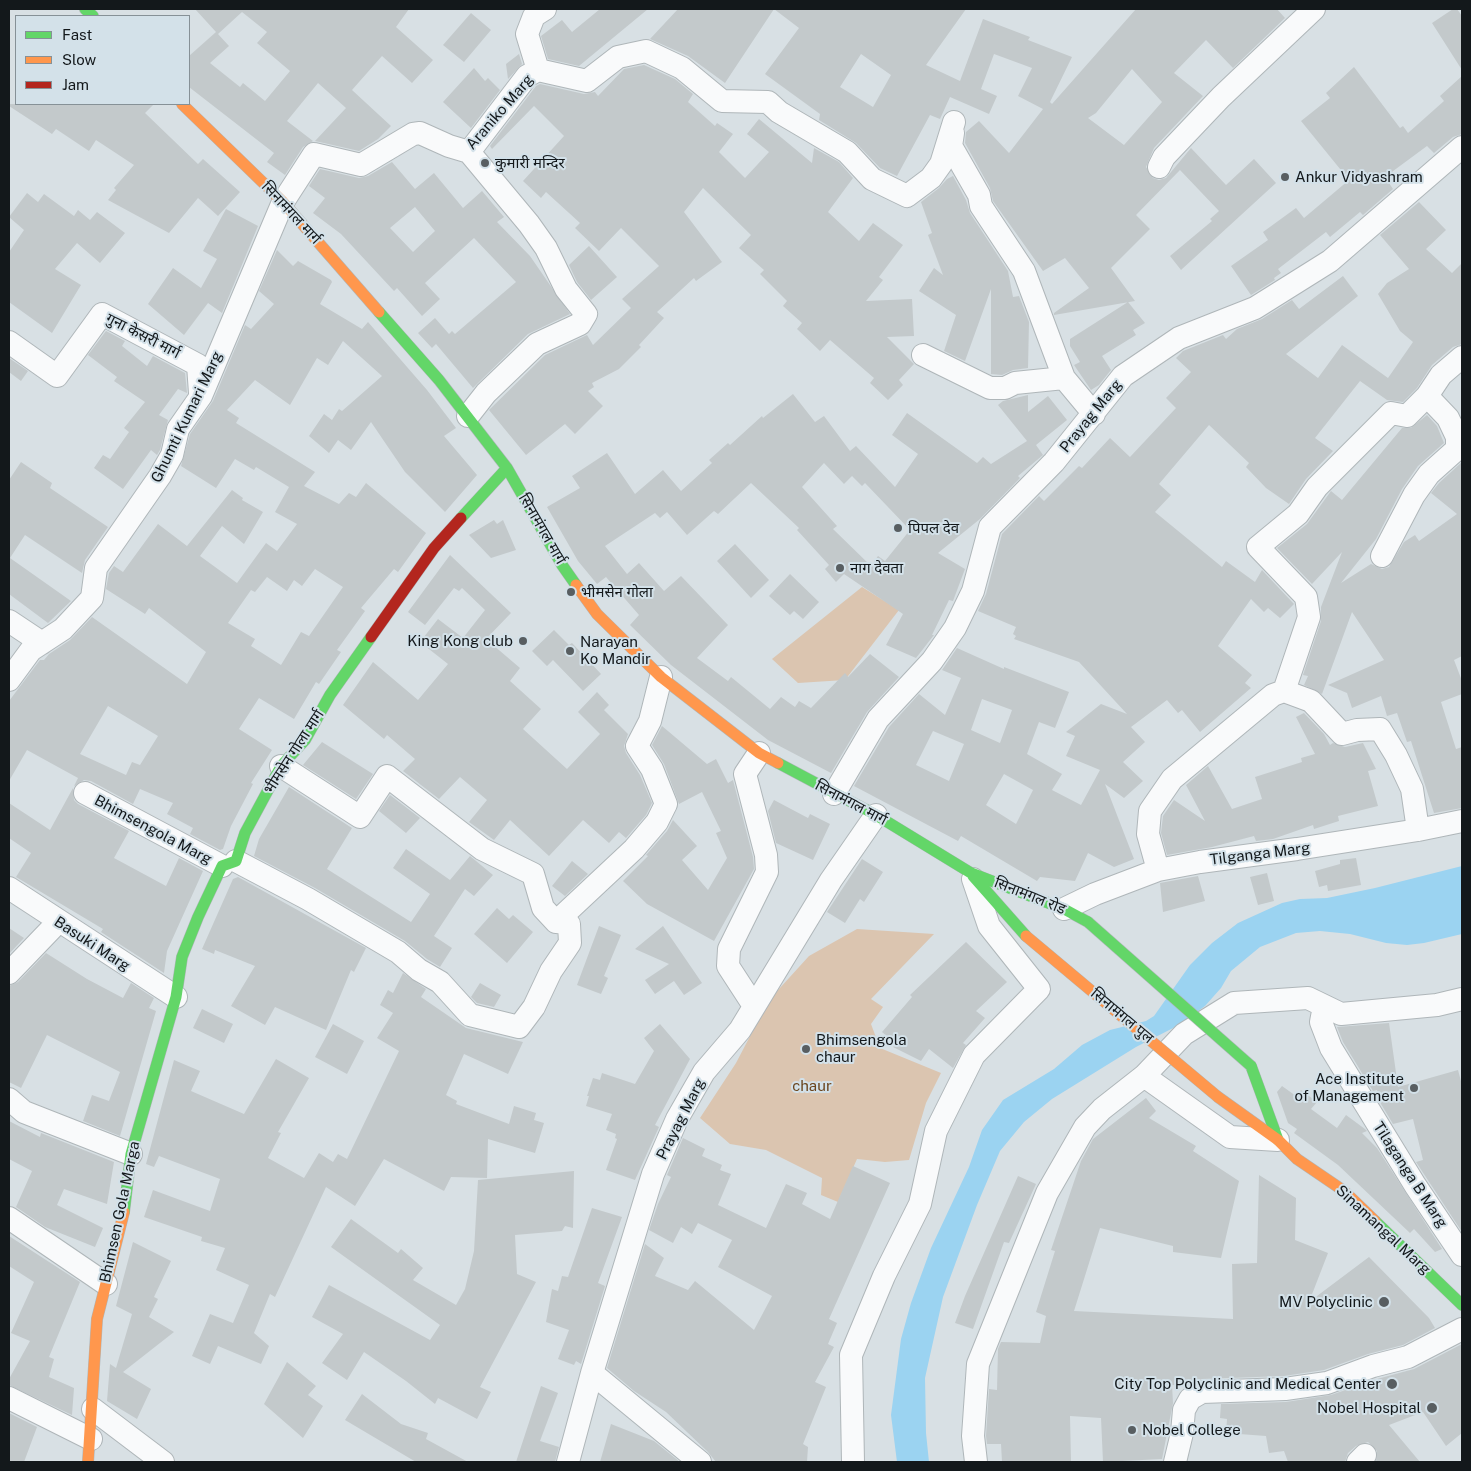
<!DOCTYPE html>
<html>
<head>
<meta charset="utf-8">
<style>
	body { margin:0 }
	#map { position:relative; width:1471px; height:1471px; overflow:hidden; background:#d8e0e4; font-family:"Public Sans",sans-serif }
	canvas { display:block }
	.frame { position:absolute; inset:0; border:10px solid #13181b; pointer-events:none }
	.legend { position:absolute; left:15px; top:15px; width:175px; height:90px; box-sizing:border-box; background:#d3e1e9; border:1px solid #869197; margin:0; padding:6px 9px; list-style:none; font-size:15px; color:#13181b }
	.legend li { display:flex; align-items:center; gap:10px; height:25px }
	.legend b { width:25px; border:1px solid #869197 }
</style>
</head>
<body>
<div id="map">
<canvas width="1471" height="1471"></canvas>
<div class="frame"></div>
<ul class="legend">
<li><b style="height:6px;background:#63d668"></b>Fast</li>
<li><b style="height:6px;background:#ff974d"></b>Slow</li>
<li><b style="height:6px;background:#b3261e"></b>Jam</li>
</ul>
</div>
<script>
const c = document.querySelector('canvas').getContext('2d');
c.lineJoin = 'round';
function paint(path, color) { c.fillStyle = color; c.fill(path, 'evenodd'); }
const poly = rows => new Path2D(rows.map(r => 'M' + r).join(''));
function trace(path, color, width, dash) { c.strokeStyle = color; c.lineWidth = width; c.lineCap = dash ? 'butt' : 'round'; c.setLineDash(dash || []); c.stroke(path); }
function label(font, color, halo, rows, align = 'center') {
  c.font = font + ' "Public Sans","Noto Sans Devanagari",sans-serif'; c.lineWidth = 4; c.setLineDash([]); c.textBaseline = 'middle'; c.strokeStyle = halo; c.fillStyle = color; for (const [text, x, y, turn = 0] of rows) {
    c.save(); c.translate(x, y); c.rotate((+turn || 0) * Math.PI / 180); c.textAlign = isNaN(turn) ? turn : align; if (halo) c.strokeText(text, 0, 0); c.fillText(text, 0, 0); c.restore();
  }
}
const green = poly([
	[862,587,899,610,845,680,798,683,772,659],
	[857,929,934,934,871,999,883,1007,871,1024,880,1048,941,1073,926,1103,909,1160,885,1162,857,1159,838,1202,821,1195,822,1178,766,1150,730,1144,700,1118,736,1063,769,1000,809,956]
]);
const water = poly([
	[1462,866,1462,934,1424,943,1407,945,1386,943,1350,934,1320,931,1296,933,1260,947,1231,971,1221,988,1205,1006,1179,1025,1136,1047,1052,1099,1024,1122,1000,1151,977,1205,943,1297,925,1378,926,1433,929,1462,897,1462,891,1415,901,1339,911,1303,931,1248,969,1167,982,1130,1003,1100,1054,1069,1082,1045,1110,1030,1146,1021,1154,1016,1190,965,1212,943,1238,923,1282,903,1300,899,1327,898,1375,888]
]);
const building = poly([
	[195,9,409,9,396,27,433,60,412,83,382,56,352,90,391,126,378,139,359,151,315,141,346,108,318,83,287,121,313,141,303,147,285,175,267,162,274,153,189,87,189,56,216,32],
	[242,12,267,32,257,43,290,71,265,101,243,83,240,87,210,63,229,46,218,34],
	[600,9,648,9,579,66,548,59,541,36,562,20,572,32],
	[678,9,774,9,725,83,688,56,650,39],
	[774,9,966,9,926,65,960,81,983,19,1030,37,1028,40,1072,57,1050,102,1052,104,1136,9,1277,9,1285,18,1233,68,1206,40,1174,73,1203,96,1154,148,1146,167,1153,178,1159,180,1166,178,1191,148,1226,185,1254,159,1276,183,1181,270,1170,256,1212,221,1210,219,1219,211,1180,170,1136,215,1150,229,1111,268,1135,301,1054,315,1054,313,1089,288,1065,258,1043,271,993,201,990,188,965,143,966,132,979,121,1009,153,1043,109,1018,96,1032,68,994,54,981,89,997,96,989,114,950,97,940,119,930,115,897,176,880,168,856,143,819,120,820,114,765,74,799,28],
	[861,54,891,75,873,107,840,87],
	[1132,69,1162,102,1124,145,1088,118,1096,113],
	[1453,9,1457,9,1462,16,1462,70,1432,23],
	[471,13,491,30,464,62,443,45],
	[519,54,522,64,508,79,506,64],
	[644,65,675,79,693,94,688,102,715,126,717,123,733,134,719,152,745,178,769,152,747,134,759,119,812,163,814,148,839,162,853,178,828,212,859,241,873,223,903,245,879,277,883,280,866,301,912,299,914,336,887,337,914,364,899,380,903,385,888,400,870,383,874,378,830,340,820,351,797,329,802,323,783,306,787,301,760,274,764,270,739,248,751,235,703,188,684,212,722,262,696,281,694,278,657,312,664,318,639,345,641,347,619,369,592,383,594,387,588,391,603,406,575,434,565,424,526,455,489,410,545,355,587,335,593,345,631,308,622,299,659,266,621,228,599,251,575,228,580,223,546,192,541,198,523,181,564,136,534,106,492,149,490,146,536,86,540,84,584,94,595,92,598,96,624,69],
	[1354,67,1400,128,1403,126,1408,133,1444,101,1440,96,1462,76,1462,134,1453,137,1434,153,1427,146,1385,177,1393,189,1363,215,1360,212,1330,237,1326,232,1278,269,1281,273,1274,278,1275,280,1251,295,1231,266,1268,240,1263,232,1296,208,1304,218,1349,180,1301,121,1330,98,1326,93],
	[474,68,485,81,488,78,500,90,471,128,443,102],
	[9,104,154,104,145,113,198,164,203,159,240,192,218,216,198,198,169,233,108,200,116,190,114,188,134,165,96,140,89,151,56,129,52,134,9,106],
	[392,162,415,189,434,173,463,208,482,191,504,217,497,222,530,256,570,314,528,334,473,388,436,344,432,348,418,333,435,318,449,334,452,331,455,334,516,282,474,238,425,283,440,299,422,316,397,288,394,291,341,234,313,213,325,198,309,186,320,169,359,178,368,176],
	[415,207,435,231,413,252,390,228],
	[953,176,966,200,970,213,1008,271,1013,297,1019,296,1029,322,1028,368,1013,370,1002,375,991,374,991,289,965,361,944,351,956,315,919,291,934,268,943,275,928,235,932,233,921,202,939,188,947,179],
	[27,193,38,202,44,194,74,216,78,210,90,220,97,212,125,233,100,263,77,243,55,269,81,285,52,333,9,302,9,252,24,230,9,217],
	[1419,202,1446,230,1426,249,1452,273,1462,263,1462,344,1453,347,1432,365,1417,388,1403,402,1387,400,1360,381,1315,438,1333,451,1306,479,1289,504,1266,488,1246,467,1249,463,1209,425,1159,484,1171,495,1155,512,1222,567,1226,561,1255,582,1262,570,1294,604,1280,618,1268,608,1264,612,1251,599,1218,646,1252,675,1245,683,1251,688,1200,732,1182,710,1178,713,1167,700,1131,727,1145,742,1123,762,1143,781,1124,798,1105,784,1134,859,1114,867,1088,853,1075,881,1040,877,1037,881,961,836,958,841,854,786,889,727,919,694,945,715,961,678,942,670,957,648,1004,669,1004,667,1069,692,1055,728,1039,722,1027,754,1062,774,1052,790,1081,805,1100,770,1066,756,1075,736,1066,732,1101,704,1127,714,1079,662,1014,639,1016,636,1013,634,1016,627,978,611,986,594,1002,534,1039,496,1044,501,1079,466,1082,468,1110,438,1130,457,1176,408,1166,398,1191,372,1176,358,1183,351,1223,335,1226,339,1237,329,1262,319,1292,300,1299,309,1343,276,1358,296,1286,354,1318,378,1342,345,1388,378,1413,342,1400,331,1378,294,1387,283,1409,269,1380,235],
	[982,699,1012,710,1000,743,971,730],
	[933,731,964,744,949,781,916,765],
	[1004,774,1033,790,1016,824,986,805],
	[226,209,258,226,222,313,208,303,184,335,148,304,173,268,201,288,217,259,203,251],
	[589,246,617,277,591,300,577,282,569,265],
	[277,250,293,266,298,261,331,280,332,282,320,304,362,329,368,322,427,390,456,428,444,436,477,475,445,512,405,472,371,422,351,450,338,440,329,453,309,436,324,414,332,420,339,409,342,411,382,376,343,341,328,365,317,358,290,405,255,380,227,410,239,418,236,423,315,472,304,486,339,504,349,493,356,497,366,483,426,533,398,572,394,569,361,608,365,611,337,650,341,652,319,684,316,682,294,719,259,698,239,729,272,750,251,783,253,784,231,826,223,849,220,850,190,834,193,828,167,814,173,803,140,789,133,804,91,781,84,780,74,786,78,778,27,750,9,781,9,701,40,660,44,660,49,654,70,640,92,617,187,684,206,652,149,608,145,614,106,589,109,573,114,566,123,572,158,524,187,546,232,490,243,498,242,500,263,512,244,544,222,526,200,556,237,583,266,543,277,551,297,524,275,512,289,487,256,467,254,470,235,459,216,488,181,466,190,434,213,401,245,325,251,329,274,304,259,291],
	[315,569,343,587,309,636,301,632,281,665,251,646,255,639,228,623,251,590,255,592,267,577,287,591,294,580,302,586],
	[108,706,158,736,140,765,132,762,126,775,80,754],
	[1128,302,1145,323,1133,330,1136,335,1102,356,1111,370,1099,385,1091,390,1074,365,1080,362,1070,346,1070,339],
	[106,331,125,341,122,346,147,366,153,356,185,373,187,393,178,389,159,415,168,420,160,450,157,455,151,450,123,489,94,468,103,455,110,459,129,432,124,428,145,402,114,381,117,377,88,355],
	[9,358,28,371,21,381,9,372],
	[793,394,815,422,824,416,850,451,856,446,895,487,918,454,892,435,907,413,977,463,983,457,991,464,1027,441,998,405,1003,401,1028,395,1028,412,1048,396,1067,420,1036,445,1043,455,1018,476,1020,478,980,519,938,553,965,569,953,601,949,600,932,635,934,635,916,658,886,645,903,614,844,574,836,582,825,569,829,565,797,530,799,528,751,483,718,514,714,511,687,535,667,512,660,518,655,513,605,546,627,574,639,563,664,591,681,576,728,625,697,658,728,681,731,677,770,709,781,697,795,707,799,701,811,708,845,673,848,677,870,654,899,677,867,712,831,773,768,740,671,665,630,625,639,615,606,577,597,584,578,561,547,507,580,488,572,476,607,453,635,494,663,470,681,491,712,463,709,460,728,443,730,445,762,416,763,418],
	[824,463,844,484,852,476,862,486,865,483,910,530,885,561,878,556,871,566,833,529,837,526,802,487],
	[1427,415,1437,426,1444,443,1418,466,1402,489,1376,539,1341,583,1371,564,1382,569,1389,567,1404,542,1415,535,1419,541,1457,514,1431,493,1439,483,1462,462,1462,656,1454,660,1462,681,1462,694,1441,702,1456,749,1462,747,1462,808,1434,813,1411,741,1407,742,1397,713,1387,716,1381,696,1352,708,1347,693,1328,685,1384,660,1352,612,1322,694,1304,685,1308,676,1303,675,1321,621,1321,607,1342,552,1312,584,1277,548,1307,524,1331,491,1342,500,1402,428,1411,428],
	[21,462,52,483,50,488,108,527,85,560,82,573,25,535,10,558,71,601,48,623,9,594,9,480],
	[494,520,497,524,503,520,516,550,491,558,469,535],
	[735,544,769,580,751,598,717,561],
	[450,555,511,613,486,639,520,668,510,681,541,709,523,729,567,769,600,734,578,712,597,692,609,705,604,710,628,734,624,746,626,753,640,775,652,803,646,815,626,838,619,832,609,843,583,820,549,856,510,820,494,840,469,822,487,800,460,777,439,799,403,771,415,759,387,735,384,739,343,705,373,662,418,700,448,664,420,642,438,619,463,638,485,610,462,588,459,591,454,588,425,625,408,612],
	[790,574,819,602,803,619,794,611,790,615,769,596],
	[554,630,569,645,572,643,601,674,583,691,553,660,547,666,532,651],
	[1304,713,1324,734,1330,745,1333,743,1345,747,1363,743,1376,769,1368,771,1378,806,1338,816,1339,821,1314,829,1313,825,1273,839,1256,841,1254,836,1212,847,1167,855,1161,833,1163,816,1174,800,1205,821,1186,785,1208,766,1232,809,1262,799,1255,777,1302,762,1301,758,1315,754,1296,717],
	[662,726,707,764,716,759,728,783,733,780,753,857,754,869,714,941,647,904,623,881,648,856,646,855,667,831,673,820,697,846,682,860,708,890,727,858,716,833,721,831,702,792,679,804,664,764,652,745],
	[322,742,373,774,356,799,303,765],
	[289,787,352,828,327,869,411,922,430,894,393,868,406,849,450,880,470,856,493,875,474,896,465,889,434,936,452,948,440,967,427,959,405,941,315,888,254,856,259,839],
	[73,788,74,800,78,804,129,831,114,858,166,886,179,858,203,871,167,951,164,973,101,932,103,929,16,877,31,853,9,838,9,803,50,830],
	[390,795,420,818,406,833,379,811],
	[774,800,808,818,810,814,830,824,813,860,776,843,768,811],
	[1356,858,1361,885,1328,891,1327,885,1319,887,1315,871,1340,864,1340,860],
	[862,859,883,872,864,902,860,899,845,923,827,912],
	[572,861,588,874,565,896,552,886],
	[1267,873,1274,901,1258,905,1250,877],
	[1198,876,1205,901,1163,912,1160,883],
	[238,877,366,948,354,972,351,970,326,1030,275,1007,265,1025,231,1006,255,966,215,950,214,954,202,949,233,879],
	[497,908,509,919,513,915,533,932,507,963,474,934],
	[599,926,621,935,604,976,608,978,601,994,577,985],
	[663,926,702,983,684,995,674,981,655,994,645,980,669,964,635,949],
	[9,928,24,938,9,954],
	[966,942,1007,982,976,1011,985,1018,963,1043,966,1045,953,1068,929,1049,921,1061,893,1047,896,1044,882,1032,912,997,910,995],
	[46,953,87,979,123,998,131,983,154,998,149,1008,156,1011,120,1136,83,1121,92,1095,109,1101,120,1072,47,1035,21,1088,9,1082,9,986,18,982],
	[403,973,426,989,421,997,466,1028,523,1042,508,1074,464,1054,446,1095,457,1101,456,1104,509,1124,514,1106,536,1113,534,1120,544,1123,535,1153,488,1139,487,1178,451,1177,444,1191,384,1159,355,1206,326,1187,275,1297,270,1294,254,1333,269,1346,261,1364,218,1346,210,1364,192,1356,210,1314,233,1323,249,1285,216,1270,225,1248,201,1241,202,1237,144,1217,153,1190,210,1211,220,1179,159,1156,154,1167,146,1164,174,1060,200,1071,191,1091,244,1114,276,1059,309,1078,278,1132,281,1133,268,1158,304,1178,319,1153,333,1162,338,1154,347,1159,399,1051,377,1038,393,1013,380,1005,388,990,393,993],
	[480,983,501,995,494,1007,477,1003,471,997],
	[202,1009,233,1024,224,1043,193,1028],
	[1389,1023,1398,1087,1458,1070,1462,1085,1462,1232,1416,1162,1423,1160,1413,1119,1393,1124,1381,1104,1377,1090,1373,1091,1343,1042,1337,1027],
	[333,1024,364,1041,347,1074,315,1057],
	[660,1024,690,1059,655,1125,659,1127,635,1180,606,1170,617,1139,615,1138,616,1134,606,1130,612,1114,586,1106,589,1096,587,1096,593,1078,600,1080,602,1073,635,1084,654,1051,644,1038],
	[1282,1086,1296,1096,1301,1090,1317,1102,1311,1109,1337,1128,1346,1115,1365,1129,1367,1131,1362,1133,1377,1148,1442,1249,1435,1252,1414,1229,1410,1233,1338,1165,1294,1133,1297,1129,1288,1123,1277,1092],
	[1146,1098,1156,1111,1149,1118,1196,1146,1193,1151,1239,1181,1221,1258,1173,1252,1173,1246,1100,1228,1074,1311,1233,1319,1232,1264,1257,1263,1259,1175,1296,1198,1295,1240,1328,1253,1309,1302,1369,1257,1429,1318,1435,1328,1403,1345,1368,1354,1324,1370,1284,1376,1202,1379,1186,1386,1172,1385,1173,1403,1162,1459,1103,1462,1101,1418,1070,1416,1071,1462,1002,1462,1001,1444,987,1444,986,1436,989,1389,997,1390,998,1349,1001,1342,1040,1343,1046,1316,1036,1312,1055,1251,1051,1250,1081,1161,1093,1139],
	[9,1121,40,1137,41,1133,114,1162,107,1204,64,1189,57,1205,103,1228,95,1247,45,1227,16,1207,32,1171,9,1159],
	[683,1138,705,1149,702,1156,722,1165,720,1170,731,1174,718,1205,766,1228,786,1184,807,1193,802,1204,830,1219,853,1166,890,1183,829,1319,837,1323,828,1344,834,1347,815,1382,826,1387,803,1444,808,1447,807,1462,716,1462,708,1452,666,1412,634,1391,607,1368,645,1244,664,1258,655,1276,688,1290,695,1281,754,1330,772,1296,718,1267,732,1240,698,1223,692,1234,681,1227,673,1243,649,1230,658,1204,671,1177,667,1175],
	[574,1171,573,1228,565,1226,562,1231,515,1235,517,1274,536,1282,480,1387,491,1392,477,1419,438,1398,435,1404,406,1381,364,1352,347,1380,322,1363,343,1334,312,1317,329,1285,430,1340,440,1325,331,1247,351,1219,398,1253,401,1249,423,1268,413,1280,456,1305,465,1289,474,1251,478,1180],
	[1018,1176,1036,1184,1009,1243,1004,1242,973,1329,955,1323,965,1296],
	[592,1208,622,1217,598,1283,605,1286,581,1364,576,1361,574,1365,558,1359,569,1330,546,1322,552,1289,558,1291,562,1276,568,1277],
	[9,1236,80,1282,49,1357,54,1359,49,1377,74,1388,72,1415,9,1385,9,1379,30,1341,11,1333,34,1282,9,1266],
	[133,1242,171,1261,154,1297,158,1299,149,1317,174,1332,123,1372,151,1389,137,1419,107,1401,110,1364,116,1368,132,1314,116,1306],
	[1462,1344,1462,1433,1446,1446,1423,1412,1389,1425,1420,1462,1376,1462,1377,1451,1368,1442,1356,1446,1348,1453,1345,1462,1288,1462,1284,1451,1269,1453,1266,1436,1226,1433,1227,1419,1220,1418,1221,1404,1286,1402,1331,1395,1377,1379,1414,1369],
	[287,1362,316,1386,308,1395,323,1406,303,1438,264,1404],
	[541,1386,558,1393,540,1441,559,1447,555,1462,516,1462],
	[362,1394,401,1424,428,1433,426,1439,468,1462,416,1462,345,1420],
	[9,1413,37,1427,24,1462,9,1462],
	[611,1424,654,1441,680,1462,600,1462]
]);
const street = poly([
	[538,70,587,81,618,57,646,51,682,68,722,101,768,102,779,112,847,152,872,179,907,196,931,178,941,164,954,122],
	[953,133,951,146,979,195,981,206,1024,271,1064,378,1094,414],
	[469,152,527,76,538,70,527,34,534,16,545,9],
	[1159,167,1164,157,1221,97,1314,9],
	[9,342,57,376,102,314,198,365,200,393],
	[923,355,990,388,1005,388,1015,383,1064,378],
	[468,416,486,393,537,344,580,324,586,314,566,289,546,248,529,224,469,152],
	[1382,556,1414,495,1429,474,1457,449,1457,437,1448,418,1427,396],
	[9,621,42,643],
	[9,680,31,650,63,629,92,598,96,568,160,476,172,455,178,429,201,396,283,202,314,154,361,165,413,134,420,133,449,146,469,152],
	[1284,691,1311,701,1342,734,1357,730,1380,729,1396,755,1412,789,1418,830],
	[281,766,360,817,387,776,482,849,533,874,543,908,556,922],
	[85,793,222,866],
	[834,794,878,719,932,661,955,628,973,591,990,527,1054,462,1123,376,1179,338,1255,308,1330,261,1462,147],
	[236,861,308,899,398,952,419,970,440,982,470,1015,519,1027,534,1007,551,971,570,943,569,924,556,922,634,849,657,822,666,804,652,769,637,746,650,721,661,677],
	[1158,870,1148,834,1150,811,1172,779,1273,695,1284,691,1309,617,1306,597,1258,547,1298,514,1317,487,1391,413,1407,416,1427,396,1441,375,1462,357],
	[9,888,176,997],
	[1064,909,1095,894,1158,870,1200,862,1297,849,1418,830,1462,821],
	[9,973,58,922],
	[754,1006,728,966,729,949,767,872,766,855,745,774,759,753],
	[1324,1006,1321,1022,1331,1048,1415,1185,1462,1255],
	[1144,1076,1230,1137,1278,1140],
	[9,1099,24,1112,131,1154],
	[9,1218,106,1284],
	[592,1373,700,1462],
	[9,1398,91,1439],
	[93,1409,163,1462],
	[568,1462,592,1373,653,1174,677,1119,704,1072,740,1030,831,880,876,815],
	[853,1462,851,1355,884,1276,920,1204,936,1131,974,1055,1039,989,989,926,973,879],
	[976,1462,973,1436,978,1364,1047,1193,1085,1127,1102,1109,1144,1076,1184,1034,1234,1003,1308,998,1341,1014,1437,1005,1462,999],
	[1175,1462,1182,1433,1184,1410,1190,1399,1202,1392,1285,1389,1327,1383,1373,1366,1408,1357,1462,1329],
	[1358,1462,1365,1455]
]);
const fast = poly([
	[85,9,93,16],
	[379,312,439,380,507,468,562,565,576,585],
	[461,518,507,468],
	[778,763,876,815,971,873,1064,909,1088,922],
	[973,876,1026,936],
	[1251,1066,1278,1140],
	[124,1212,131,1154,176,997,182,957,198,917,222,866,236,861,245,833,281,766,305,740,330,695,371,637],
	[1375,1221,1462,1305]
]);
const slow = poly([
	[182,104,283,202,379,312],
	[576,585,597,614,661,677,759,753,778,763],
	[1218,1097,1278,1140,1297,1159,1344,1191,1375,1221],
	[88,1462,97,1319,124,1212]
]);
const jam = poly([
	[371,637,434,548,461,518]
]);
const fastBridge = poly([
	[1088,922,1251,1066]
]);
const slowBridge = poly([
	[1026,936,1218,1097]
]);
const markers = [
	[485,163,5,"#585e61"],
	[1285,177,5,"#585e61"],
	[898,528,5,"#585e61"],
	[840,568,5,"#585e61"],
	[571,592,5,"#585e61"],
	[523,641,5,"#585e61"],
	[570,651,5,"#585e61"],
	[806,1049,5,"#585e61"],
	[1414,1088,5,"#585e61"],
	[1384,1302,6,"#585e61"],
	[1392,1384,6,"#585e61"],
	[1432,1408,6,"#585e61"],
	[1132,1430,5,"#585e61"]
];
const streetNames = [
	["Araniko Marg",500,112,-49],
	["सिनामंगल मार्ग",291,213,47],
	["गुना केसरी मार्ग",143,336,27],
	["Prayag Marg",1091,416,-51],
	["Ghumti Kumari Marg",187,417,-64],
	["सिनामंगल मार्ग",542,529,60],
	["भीमसेन गोला मार्ग",294,752,-57],
	["सिनामंगल मार्ग",851,803,28],
	["Bhimsengola Marg",153,830,28],
	["Tilganga Marg",1260,854,-7],
	["सिनामंगल रोड",1030,896,22],
	["Basuki Marg",92,944,33],
	["सिनामंगल पुल",1122,1016,40],
	["Prayag Marg",681,1119,-63],
	["Tilaganga B Marg",1410,1175,57],
	["Bhimsen Gola Marga",120,1212,-78],
	["Sinamangal Marg",1383,1230,43]
];
const poiNames = [
	["कुमारी मन्दिर",495,163],
	["Ankur Vidyashram",1295,177],
	["पिपल देव",908,528],
	["नाग देवता",850,568],
	["भीमसेन गोला",581,592],
	["King Kong club",513,641,"right"],
	["Narayan",580,642],
	["Ko Mandir",580,659],
	["Bhimsengola",816,1040],
	["chaur",816,1057],
	["Ace Institute",1404,1079,"right"],
	["of Management",1404,1096,"right"],
	["MV Polyclinic",1373,1302,"right"],
	["City Top Polyclinic and Medical Center",1381,1384,"right"],
	["Nobel Hospital",1421,1408,"right"],
	["Nobel College",1142,1430]
];
const parkNames = [
	["chaur",812,1086]
];
paint(green, '#dbc5b0');
paint(water, '#9bd3f1');
paint(building, '#c3c9cb');
trace(street, '#afb6b9', 24);
trace(fast, '#afb6b9', 12);
trace(slow, '#afb6b9', 12);
trace(jam, '#afb6b9', 12);
trace(street, '#f9fafb', 22);
trace(fast, '#63d668', 11);
trace(slow, '#ff974d', 11);
trace(jam, '#b3261e', 11);
trace(fastBridge, '#afb6b9', 12, []);
trace(slowBridge, '#afb6b9', 12, []);
trace(fastBridge, '#63d668', 11);
trace(slowBridge, '#ff974d', 11);
for (const [x, y, r, color] of markers) { const dot = new Path2D(); dot.arc(x, y, r, 0, 2 * Math.PI); c.fillStyle = color; c.fill(dot); trace(dot, '#d3e1e9', 2); }
label('15px', '#13181b', '#d3e1e9', streetNames);
label('15px', '#13181b', '#d3e1e9', poiNames, 'left');
label('15px', '#6b451d', '#d3e1e9', parkNames);
</script>
</body>
</html>
